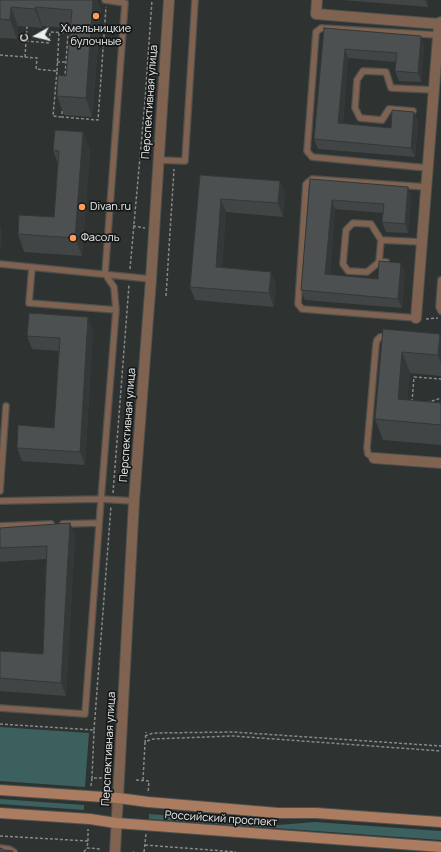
<!DOCTYPE html>
<html>
<head>
<meta charset="utf-8">
<style>
	body { margin:0 }
	#map { position:relative; width:441px; height:852px; overflow:hidden; background:#2e3231; font-family:Manrope,sans-serif }
	canvas { display:block }
	.north { position:absolute; left:16px; top:16px; width:40px; height:40px; -webkit-text-stroke:3px #171919; paint-order:stroke; rotate:262deg; font-size:11px; font-weight:700; line-height:16px; text-align:center; color:#ecefef }
	.north::after { content:''; display:block; margin:auto; width:14px; height:18px; background:#ecefef; clip-path:polygon(50% 0,100% 100%,50% 72%,0 100%) }
</style>
</head>
<body>
<div id="map">
<canvas width="441" height="852"></canvas>
<div class="north">С</div>
</div>
<script>
const c = document.querySelector('canvas').getContext('2d');
c.lineJoin = 'round';
function paint(path, color) { c.fillStyle = color; c.fill(path, 'evenodd'); }
const poly = rows => new Path2D(rows.map(r => 'M' + r).join(''));
function trace(path, color, width, dash) { c.strokeStyle = color; c.lineWidth = width; c.lineCap = dash ? 'butt' : 'round'; c.setLineDash(dash || []); c.stroke(path); }
function label(font, color, halo, rows, align = 'center') {
  c.font = font + ' Manrope,sans-serif'; c.lineWidth = 3.5; c.setLineDash([]); c.textBaseline = 'middle'; c.strokeStyle = halo; c.fillStyle = color; for (const [text, x, y, turn = 0] of rows) {
    c.save(); c.translate(x, y); c.rotate((+turn || 0) * Math.PI / 180); c.textAlign = isNaN(turn) ? turn : align; if (halo) c.strokeText(text, 0, 0); c.fillText(text, 0, 0); c.restore();
  }
}
const green = poly([
	[0,727,89,733,85,787,0,781],
	[0,799,84,805,84,810,0,804],
	[149,814,279,825,315,822,441,831,441,840,149,819]
]);
const path = poly([
	[27,26,26,41,49,43,50,32,68,33,65,77],
	[0,55,37,58,36,69,57,71,53,116,61,117],
	[25,57,26,41],
	[57,62,65,62],
	[57,71,59,33],
	[62,111,62,117,98,120,106,7],
	[133,226,145,228],
	[130,269,145,101,152,0],
	[166,296,174,169],
	[426,319,438,318],
	[412,402,414,377,441,379],
	[427,403,441,398],
	[113,493,129,285],
	[0,724,94,730,92,778],
	[94,730,111,506],
	[145,736,153,733,233,732,441,746],
	[145,743,146,732],
	[136,780,149,781,148,793],
	[143,780,145,743,147,741,153,739,233,736,441,751],
	[91,786,92,778,105,778],
	[0,836,88,841,87,848,101,849],
	[88,841,88,829],
	[145,845,236,852],
	[84,852,87,848],
	[133,852,134,852],
	[144,852,146,834]
]);
const lane = poly([
	[105,0,125,3,105,274,114,287,116,310,101,499,134,501],
	[413,111,389,109,382,120,360,118,355,108,357,80,363,71,386,72,391,88,434,90],
	[158,160,185,161,195,0],
	[428,168,312,157,307,151,316,32,321,28,438,35],
	[379,262,381,240],
	[386,262,379,262,367,272,348,271,343,264,346,230,353,223,371,224,381,240,422,242],
	[0,264,151,279],
	[32,267,29,303,116,310],
	[441,280,439,307,441,311],
	[416,318,302,309,298,304,306,184,312,179,427,187],
	[374,458,368,454,367,448,376,344,377,340,380,337,389,337],
	[0,491,6,406],
	[0,501,101,499,85,714,0,708],
	[63,524,99,523],
	[0,526,51,524],
	[0,848,9,849,14,852]
]);
const street = poly([
	[317,0,316,14,439,24,441,22],
	[416,318,439,24],
	[374,458,441,463],
	[115,852,134,501,151,279,169,0]
]);
const secondary = poly([
	[0,790,118,798,148,802,278,813,316,813,441,822],
	[0,813,90,819,116,823,441,847]
]);
const wall = poly([
	[0,0,97,0,101,11,92,117,64,115,57,96,66,76,70,28,42,26,42,28,18,26,17,39,0,38],
	[342,0,428,0,428,7],
	[324,28,421,36,424,46,421,82,399,81,395,71,396,62,348,58,343,124,391,128,418,121,415,157,318,149,314,139],
	[83,132,90,150,82,256,24,252,18,234,54,217,58,164,53,150],
	[200,175,280,181,285,195,283,217,226,212,222,267,271,272,276,285,274,307,195,300,190,287],
	[310,179,408,187,411,197,408,233,386,232,382,222,383,213,335,209,330,275,378,279,405,272,402,308,305,300,301,290],
	[383,329,441,337,441,376,410,373,407,400,441,403,441,445,383,440,375,419],
	[93,330,85,465,22,461,17,448,54,428,59,351,32,349,27,336],
	[70,523,75,536,66,696,0,691,0,651,43,654,46,559,0,562,0,528]
]);
const shadedWall = poly([
	[93,0,97,0,101,11,92,117,86,98],
	[425,0,428,0,428,7],
	[11,7,18,26,17,39,10,20],
	[36,7,42,26,42,28,35,9],
	[421,36,424,46,421,82,418,73],
	[345,49,348,58,342,133,338,123],
	[414,112,418,121,415,157,411,148],
	[83,132,90,150,82,256,75,238],
	[280,181,285,195,283,217,278,203],
	[408,187,411,197,408,233,405,224],
	[221,199,226,212,221,280,216,267],
	[332,200,335,209,329,284,325,274],
	[0,224,2,231,1,252,0,250],
	[401,263,405,272,402,308,398,299],
	[271,272,276,285,274,307,269,293],
	[88,317,93,330,85,465,80,452],
	[440,334,441,337,441,363,438,355],
	[402,352,410,373,406,421,398,399],
	[70,523,75,536,66,696,61,683]
]);
const building = poly([
	[0,0,93,0,86,98,57,96,58,75,66,76,72,10,36,7,35,9,11,7,10,20,0,19,0,0],
	[324,28,421,36,418,73,395,71,397,53,345,49,338,123,391,128,392,110,414,112,411,148,314,139,324,28],
	[55,130,83,132,75,238,18,234,19,215,54,217,59,151,53,150,55,130],
	[200,175,280,181,278,203,221,199,216,267,271,272,269,293,190,287,200,175],
	[310,179,408,187,405,224,382,222,384,204,332,200,325,274,378,279,379,261,401,263,398,299,301,290,310,179],
	[29,313,88,317,80,452,17,448,18,425,54,428,60,338,27,336,29,313],
	[383,329,440,334,438,355,402,352,398,399,441,403,441,425,375,419,383,329],
	[70,523,61,683,0,678,0,651,43,654,47,546,0,548,0,528,70,523],
	[0,848,3,849,3,850,13,851,13,852,0,852,0,848]
]);
const markers = [
	[96,16,4,"#fe9b58"],
	[82,207,4,"#fe9b58"],
	[73,238,4,"#fe9b58"]
];
const poiNames = [
	["Хмельницкие",96,29,"center"],
	["булочные",96,42,"center"],
	["Divan.ru",90,207],
	["Фасоль",81,238]
];
const streetNames = [
	["Перспективная улица",150,102,-86],
	["Перспективная улица",128,425,-86],
	["Перспективная улица",109,749,-87],
	["Российский проспект",221,819,4]
];
paint(green, '#3c605d');
trace(lane, '#4c504f', 8);
trace(street, '#4c504f', 12);
trace(secondary, '#4c504f', 12);
trace(path, '#868989', 1.5, [3, 2]);
trace(lane, '#7f6250', 5.5);
trace(street, '#7f6250', 10);
trace(secondary, '#ab7c5f', 10);
paint(wall, '#414545');
paint(shadedWall, '#353838');
paint(building, '#4c5050');
trace(building, '#353838', 1);
for (const [x, y, r, color] of markers) { const dot = new Path2D(); dot.arc(x, y, r, 0, 2 * Math.PI); c.fillStyle = color; c.fill(dot); trace(dot, '#171919', 1.5); }
label('11px', '#ecefef', '#171919', poiNames, 'left');
label('11px', '#ecefef', '#171919', streetNames);
</script>
</body>
</html>
